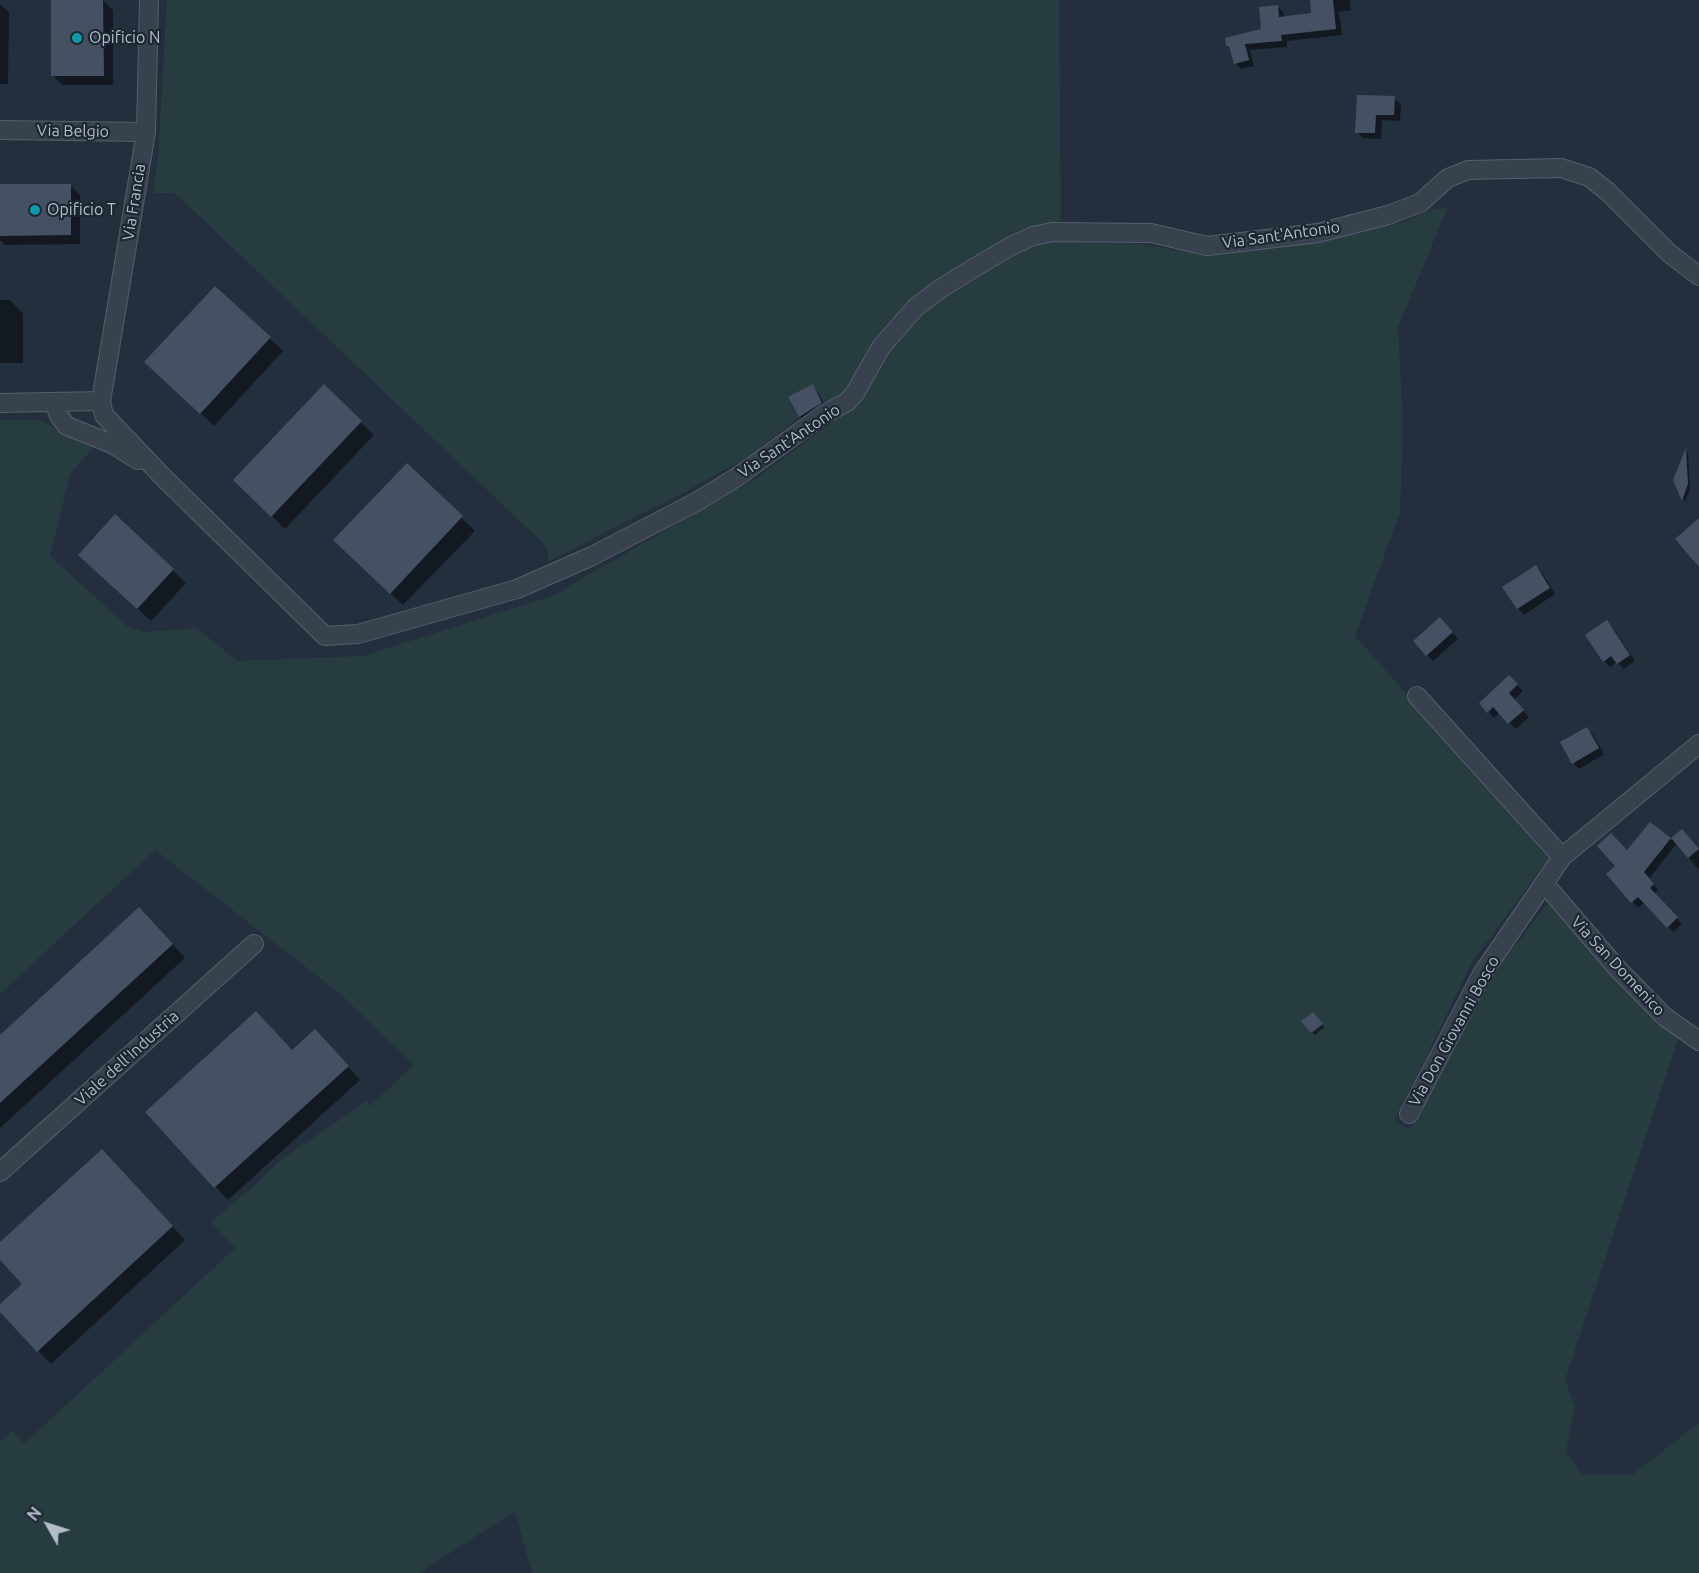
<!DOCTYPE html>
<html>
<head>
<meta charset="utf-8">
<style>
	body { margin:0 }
	#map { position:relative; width:1699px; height:1573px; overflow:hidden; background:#242f3e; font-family:Ubuntu,sans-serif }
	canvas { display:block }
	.north { position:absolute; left:18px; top:1495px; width:60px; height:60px; -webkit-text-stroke:4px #1d2633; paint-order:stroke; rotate:309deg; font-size:16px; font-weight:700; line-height:24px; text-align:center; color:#b4bcc9 }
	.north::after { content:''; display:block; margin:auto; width:21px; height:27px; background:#b4bcc9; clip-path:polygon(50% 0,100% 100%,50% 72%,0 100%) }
</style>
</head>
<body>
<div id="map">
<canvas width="1699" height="1573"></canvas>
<div class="north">N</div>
</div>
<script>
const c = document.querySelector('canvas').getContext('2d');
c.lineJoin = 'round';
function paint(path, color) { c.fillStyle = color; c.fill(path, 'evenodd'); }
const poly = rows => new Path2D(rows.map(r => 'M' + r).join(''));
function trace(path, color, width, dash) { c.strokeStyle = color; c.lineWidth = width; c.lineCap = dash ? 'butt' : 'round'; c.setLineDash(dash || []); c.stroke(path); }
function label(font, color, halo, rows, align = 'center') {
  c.font = font + ' Ubuntu,sans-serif'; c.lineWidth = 4.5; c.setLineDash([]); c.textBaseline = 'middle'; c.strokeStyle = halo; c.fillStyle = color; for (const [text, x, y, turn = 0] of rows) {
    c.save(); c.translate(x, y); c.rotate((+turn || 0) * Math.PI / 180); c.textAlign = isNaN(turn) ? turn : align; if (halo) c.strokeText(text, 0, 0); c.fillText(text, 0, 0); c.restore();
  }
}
const green = poly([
	[167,0,1059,0,1061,221,1018,232,975,257,922,291,884,330,859,366,848,389,839,397,823,405,813,384,788,398,799,417,749,456,687,491,549,561,547,547,175,193,153,193,158,157],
	[1447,208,1398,328,1403,426,1400,512,1355,636,1551,855,1473,961,1395,1120,1409,1130,1487,982,1548,903,1651,1015,1679,1036,1565,1380,1575,1406,1566,1452,1582,1475,1633,1474,1699,1423,1699,1573,532,1573,515,1511,419,1573,0,1573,0,1442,13,1430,15,1434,24,1444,235,1248,211,1222,249,1190,282,1159,367,1101,370,1106,414,1065,338,992,155,850,0,994,0,420,39,420,94,447,70,474,50,556,128,627,143,632,196,628,238,661,363,656,552,596,761,475,855,405,894,341,917,315,1015,248,1055,235,1146,245,1208,255,1315,241,1404,222,1432,209]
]);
const shadow = poly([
	[103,0,113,10,113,85,62,85,53,75],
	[1311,0,1350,0,1351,10,1339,12,1342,35,1287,41,1287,47,1250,50,1254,66,1241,69,1235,63,1232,49,1228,45,1263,30,1278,7,1284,13,1284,18,1313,15],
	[0,4,9,12,8,84,0,84],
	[1394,98,1401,104,1400,121,1382,120,1381,139,1363,138,1357,132],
	[70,185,80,195,80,244,5,245,0,240,0,186],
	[215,288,283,351,214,426,159,375],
	[0,300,10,300,23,313,23,363,0,363],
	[812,386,818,392,827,409,806,422,800,416,790,398],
	[324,387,374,435,285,529,248,493],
	[1686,451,1688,453,1690,488,1685,502,1674,480],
	[407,465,475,531,403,605,348,553],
	[115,516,186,583,151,621,93,567],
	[1536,567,1542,573,1555,594,1524,615,1518,608],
	[1607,622,1613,628,1635,661,1624,669,1617,662,1610,667,1604,661],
	[1446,626,1458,639,1433,661,1427,655],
	[1509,677,1523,691,1514,700,1529,717,1516,729,1500,712,1494,718,1481,703],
	[1587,729,1593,735,1604,754,1579,769,1573,763],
	[1650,824,1671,840,1682,831,1699,850,1699,870,1677,843,1649,879,1658,890,1654,894,1682,924,1673,932,1645,902,1638,908,1608,874],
	[152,922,185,958,0,1128,0,1037],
	[1316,1016,1324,1027,1315,1035,1303,1022],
	[328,1044,360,1080,228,1200,147,1112,292,1052],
	[115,1164,185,1240,51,1364,0,1310,0,1306,24,1284,0,1258,0,1244]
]);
const building = poly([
	[51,0,103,0,104,76,51,76],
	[1310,0,1333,0,1336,29,1281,35,1282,41,1245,44,1249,60,1234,64,1229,46,1226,46,1225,38,1261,29,1259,7,1278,5,1279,17,1311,13],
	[1357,95,1395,96,1394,115,1376,115,1375,133,1355,133],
	[0,184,71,184,71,235,0,236],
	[215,286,271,337,200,414,144,362],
	[324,384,362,421,271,517,233,480],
	[813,384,822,403,799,417,788,397],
	[1686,448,1688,484,1682,501,1673,480],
	[407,463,463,516,390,594,333,540],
	[115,514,174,569,137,609,78,555],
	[1699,518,1699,567,1675,539],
	[1536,565,1550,588,1517,609,1502,587],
	[1440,617,1453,632,1426,656,1413,641],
	[1607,620,1630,655,1617,664,1611,656,1603,662,1585,635],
	[1509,675,1518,684,1509,693,1524,710,1508,724,1493,707,1487,713,1479,703],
	[1587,727,1599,748,1572,764,1560,742],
	[1650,822,1671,838,1644,872,1654,884,1650,888,1678,917,1667,928,1638,897,1631,903,1606,874,1615,866,1597,846,1611,833,1627,850],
	[1682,829,1699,849,1688,858,1671,838],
	[139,907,173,944,0,1103,0,1035],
	[256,1011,292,1050,315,1029,349,1066,214,1188,145,1112],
	[1313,1012,1323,1024,1311,1033,1301,1021],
	[102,1149,173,1226,37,1352,0,1312,0,1304,22,1284,0,1260,0,1242]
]);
const minor = poly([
	[149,0,146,132,101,401,104,415,162,476,325,636,358,634,517,589,592,556,696,502,737,477,823,415,847,402,855,393,881,347,916,307,940,289,972,269,1011,246,1033,236,1052,232,1151,233,1207,246,1318,233,1388,215,1420,203,1448,178,1468,170,1561,168,1589,177,1607,191,1669,253,1699,276],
	[0,130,146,132],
	[54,402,59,416,67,426,112,444,138,460],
	[0,403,101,401],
	[1417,696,1562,857],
	[1544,883,1617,968,1665,1017,1699,1041],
	[1409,1114,1482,974,1562,857,1699,744],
	[0,1172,254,944]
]);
const markers = [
	[77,38,6,"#0f9aa8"],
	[35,210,6,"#0f9aa8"]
];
const poiNames = [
	["Opificio N",89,38],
	["Opificio T",47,210]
];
const streetNames = [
	["Via Belgio",73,131,1],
	["Via Francia",134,202,-81],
	["Via Sant'Antonio",1281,235,-8],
	["Via Sant'Antonio",789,441,-34],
	["Via San Domenico",1618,966,47],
	["Via Don Giovanni Bosco",1454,1031,-61],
	["Viale dell'Industria",127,1058,-42]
];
paint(green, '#263c3f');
paint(shadow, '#0007');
paint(building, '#455162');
trace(minor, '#565f6c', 20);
trace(minor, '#38414e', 18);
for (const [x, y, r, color] of markers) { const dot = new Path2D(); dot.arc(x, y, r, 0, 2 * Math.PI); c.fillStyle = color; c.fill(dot); trace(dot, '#1d2633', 2); }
label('16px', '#b4bcc9', '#1d2633', poiNames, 'left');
label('16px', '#b4bcc9', '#1d2633', streetNames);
</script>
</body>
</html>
